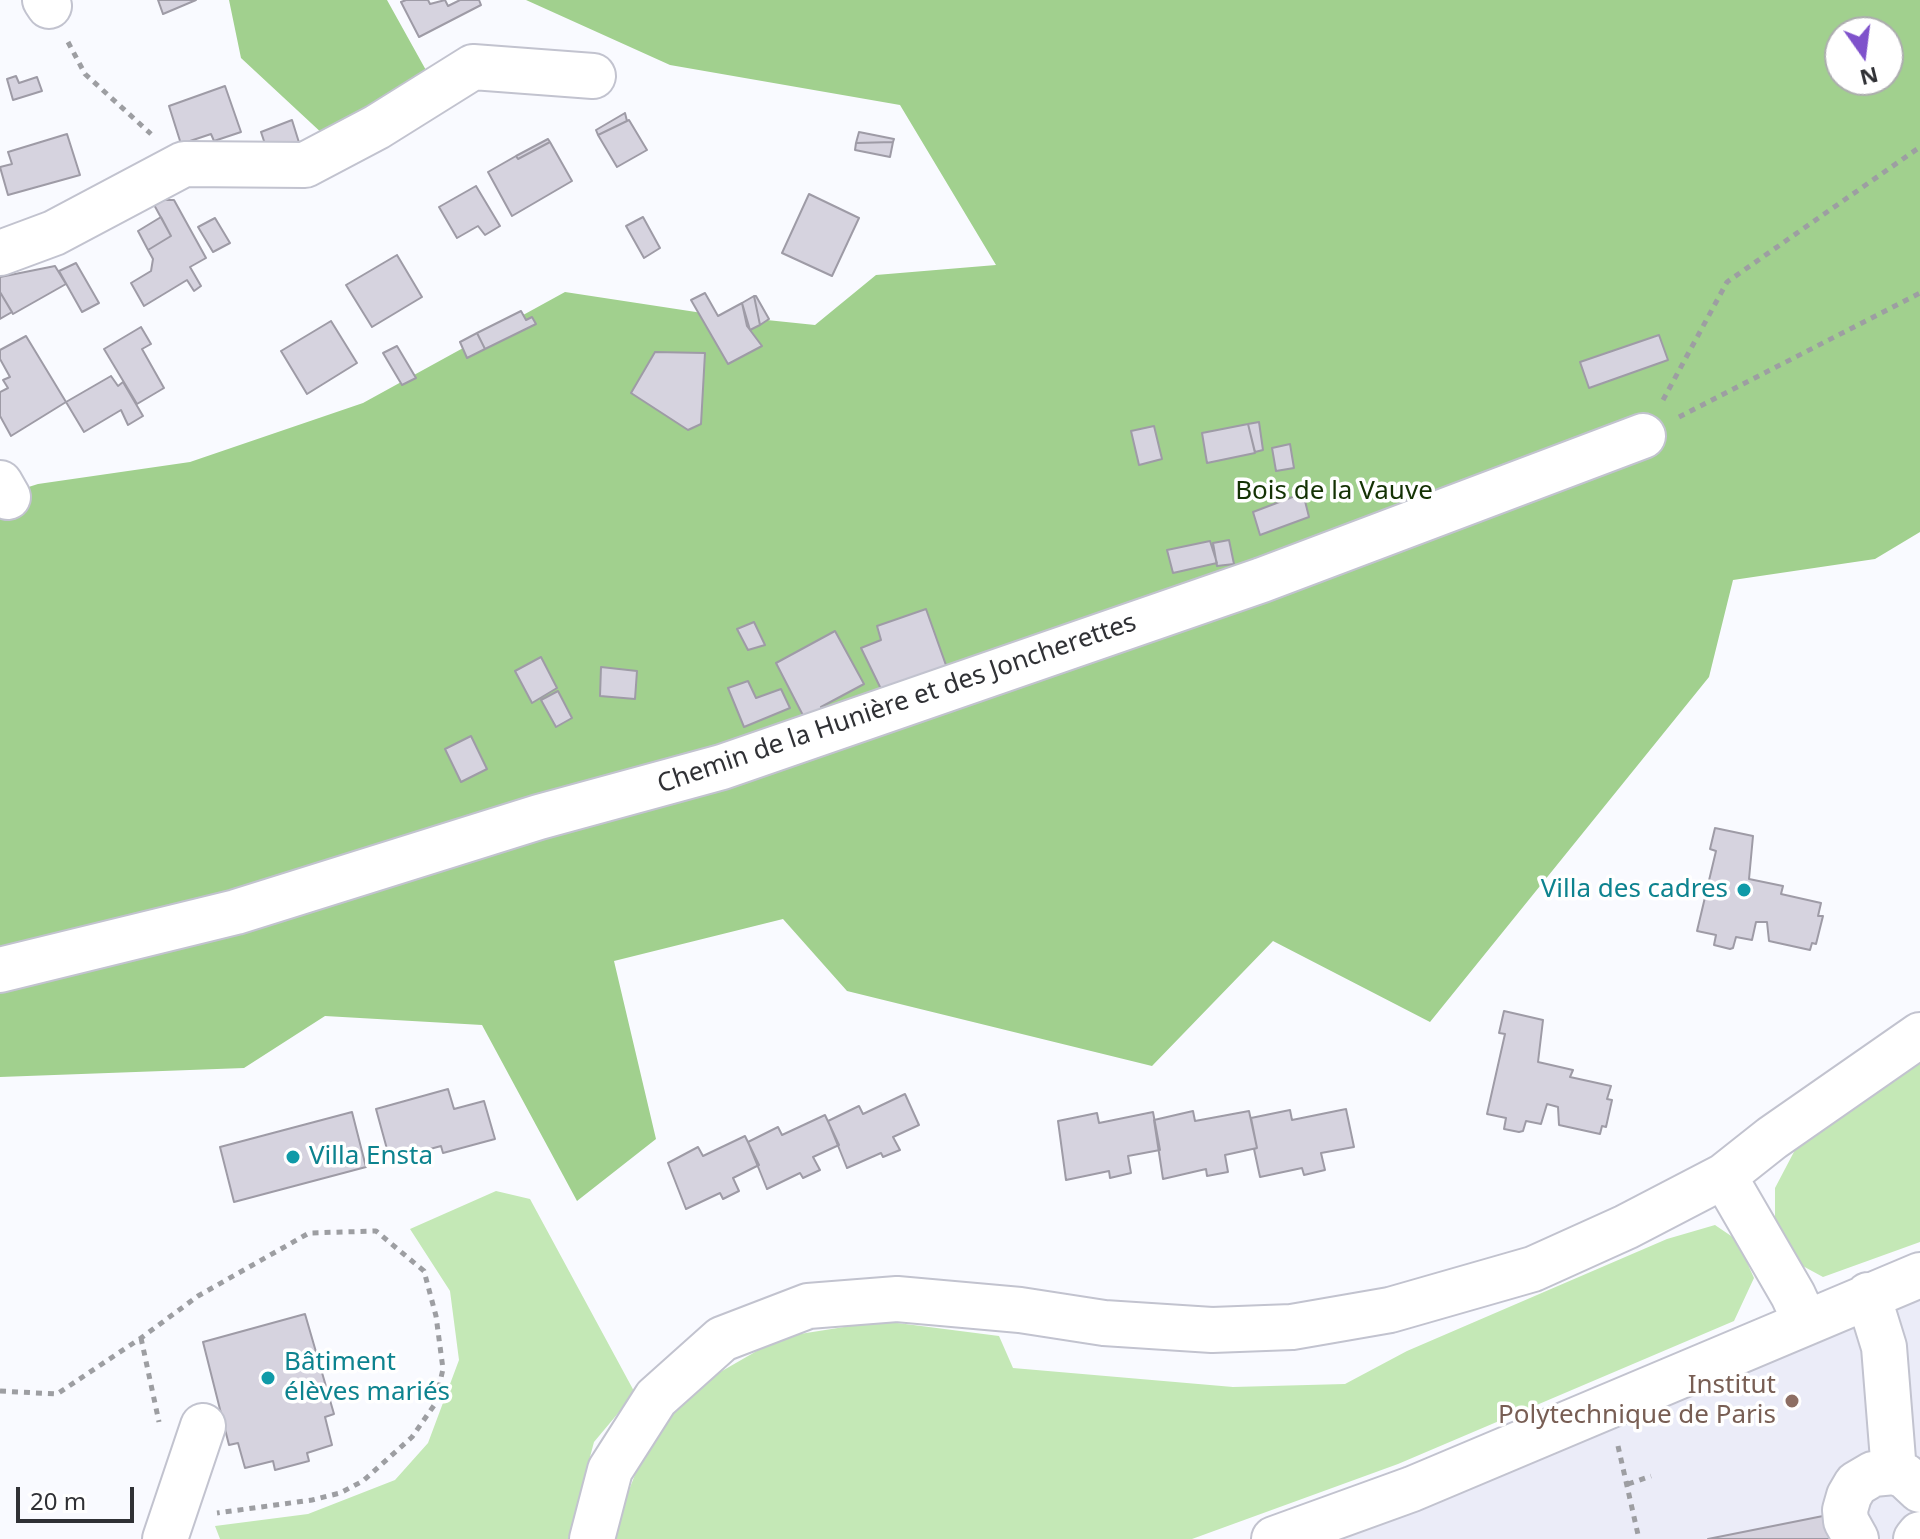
<!DOCTYPE html>
<html>
<head>
<meta charset="utf-8">
<style>
	body { margin:0 }
	#map { position:relative; width:1920px; height:1539px; overflow:hidden; background:#f9faff; font-family:"Noto Sans",sans-serif }
	canvas { display:block }
	.north { position:absolute; left:1824px; top:16px; width:80px; height:80px; box-sizing:border-box; background:#fff; border:2px solid #acadae; border-radius:50%; rotate:166deg; font-size:22px; font-weight:700; line-height:32px; text-align:center; color:#303135 }
	.north::after { content:''; display:block; margin:auto; width:28px; height:36px; background:#7f52cb; clip-path:polygon(50% 0,100% 100%,50% 72%,0 100%) }
	.scale { position:absolute; left:16px; top:1487px; width:118px; height:36px; box-sizing:border-box; border:4px solid #303135; border-top:0; padding-left:10px; font-size:24px; line-height:28px; white-space:nowrap; color:#303135; -webkit-text-stroke:6px #fff; paint-order:stroke }
</style>
</head>
<body>
<div id="map">
<canvas width="1920" height="1539"></canvas>
<div class="north">N</div>
<div class="scale">20 m</div>
</div>
<script>
const c = document.querySelector('canvas').getContext('2d');
c.lineJoin = 'round';
function paint(path, color) { c.fillStyle = color; c.fill(path, 'evenodd'); }
const poly = rows => new Path2D(rows.map(r => 'M' + r).join(''));
function trace(path, color, width, dash) { c.strokeStyle = color; c.lineWidth = width; c.lineCap = dash ? 'butt' : 'round'; c.setLineDash(dash || []); c.stroke(path); }
function label(font, color, halo, rows, align = 'center') {
  c.font = font + ' "Noto Sans",sans-serif'; c.lineWidth = 7; c.setLineDash([]); c.textBaseline = 'middle'; c.strokeStyle = halo; c.fillStyle = color; for (const [text, x, y, turn = 0] of rows) {
    c.save(); c.translate(x, y); c.rotate((+turn || 0) * Math.PI / 180); c.textAlign = isNaN(turn) ? turn : align; if (halo) c.strokeText(text, 0, 0); c.fillText(text, 0, 0); c.restore();
  }
}
const built = poly([
	[1920,1294,1920,1539,1323,1539]
]);
const green = poly([
	[1920,1063,1920,1242,1823,1277,1790,1259,1775,1225,1775,1188,1796,1148],
	[496,1191,530,1199,635,1393,594,1442,568,1539,220,1539,215,1526,308,1514,395,1480,428,1443,459,1360,450,1291,410,1229],
	[1715,1225,1737,1240,1754,1278,1734,1321,1398,1464,1192,1539,616,1539,620,1513,647,1444,696,1386,781,1337,882,1321,999,1336,1013,1368,1233,1387,1345,1384,1407,1351,1667,1239]
]);
const forest = poly([
	[229,0,387,0,432,81,325,136,241,58],
	[526,0,1920,0,1920,532,1875,559,1733,580,1709,677,1430,1022,1273,941,1152,1066,847,991,783,919,614,961,656,1139,577,1201,482,1025,325,1016,244,1068,0,1077,0,496,38,484,190,462,363,403,565,292,709,314,815,325,876,275,996,265,900,105,670,65],
	[1840,32,1888,32,1888,80,1840,80]
]);
const building = poly([
	[158,0,196,0,163,14,158,0],
	[406,0,428,0,430,4,445,0,448,6,460,0,479,0,481,5,419,37,401,2,406,0],
	[16,76,19,83,37,77,42,91,13,100,7,79,16,76],
	[225,86,241,132,214,141,211,134,181,144,169,106,225,86],
	[625,113,627,121,598,135,596,130,625,113],
	[292,120,301,149,270,159,261,132,292,120],
	[629,120,647,150,617,167,598,135,629,120],
	[859,132,894,139,893,142,856,143,859,132],
	[67,134,80,175,8,195,0,167,12,164,8,152,67,134],
	[548,139,550,142,518,159,516,156,548,139],
	[550,142,572,181,512,216,488,172,516,156,518,159,550,142],
	[893,142,890,157,855,150,856,143,893,142],
	[476,186,500,226,485,235,478,226,457,238,439,207,476,186],
	[809,194,859,218,832,276,782,253,809,194],
	[160,200,174,200,206,258,190,267,201,286,194,291,187,280,144,306,131,283,151,271,153,259,148,250,171,236,152,201,160,200],
	[161,217,171,236,148,250,138,231,161,217],
	[643,217,660,248,644,258,626,226,643,217],
	[215,218,230,243,213,252,198,227,215,218],
	[397,255,422,297,372,327,346,285,397,255],
	[76,263,99,303,82,312,59,271,76,263],
	[55,266,66,284,13,314,0,292,0,277,55,266],
	[0,292,12,312,0,319,0,292],
	[705,293,718,316,742,303,747,326,762,346,728,364,691,300,705,293],
	[754,296,760,325,750,330,742,303,754,296],
	[754,296,756,296,769,319,760,325,754,296],
	[521,311,526,320,532,317,536,324,485,349,477,333,521,311],
	[331,321,357,363,307,394,281,351,331,321],
	[141,327,151,344,142,349,164,388,137,404,104,349,141,327],
	[477,333,485,349,467,358,460,342,477,333],
	[1659,335,1668,360,1589,388,1580,362,1659,335],
	[26,336,66,402,11,436,0,416,0,392,8,388,3,380,10,377,0,359,0,350,26,336],
	[397,346,416,378,402,385,383,353,397,346],
	[655,352,705,353,701,424,688,430,631,393,655,352],
	[111,376,118,386,123,382,143,416,128,425,121,410,84,432,66,402,111,376],
	[1259,422,1263,450,1255,452,1248,424,1259,422],
	[1248,424,1255,453,1207,463,1202,433,1248,424],
	[1154,426,1162,459,1139,465,1131,431,1154,426],
	[1290,444,1294,468,1276,471,1272,448,1290,444],
	[1303,493,1309,517,1260,535,1253,512,1303,493],
	[1229,540,1234,564,1217,566,1213,543,1229,540],
	[1210,541,1217,563,1173,573,1167,550,1210,541],
	[926,609,947,668,882,691,861,648,881,640,877,626,926,609],
	[754,622,765,645,748,650,737,629,754,622],
	[835,631,864,684,821,707,827,717,809,727,776,663,835,631],
	[541,657,557,688,532,703,515,671,541,657],
	[601,667,637,671,635,699,600,696,601,667],
	[748,681,756,698,781,689,790,708,744,727,728,688,748,681],
	[558,691,572,718,556,727,541,700,558,691],
	[471,736,487,769,461,782,445,749,471,736],
	[1715,828,1753,836,1749,879,1783,886,1781,894,1821,903,1818,916,1823,916,1816,944,1812,943,1810,950,1769,941,1767,922,1756,922,1752,940,1736,937,1733,948,1730,949,1714,945,1716,935,1697,931,1716,851,1710,849,1715,828],
	[1504,1011,1543,1020,1538,1062,1573,1070,1570,1077,1611,1086,1607,1099,1612,1100,1606,1127,1602,1126,1600,1134,1559,1125,1558,1107,1547,1104,1541,1124,1526,1121,1523,1131,1519,1132,1504,1129,1506,1118,1487,1114,1505,1034,1499,1033,1504,1011],
	[448,1089,454,1109,484,1101,495,1139,443,1153,441,1146,390,1160,376,1109,448,1089],
	[905,1094,919,1125,893,1137,900,1150,883,1157,881,1153,847,1168,828,1121,859,1106,863,1114,905,1094],
	[1346,1109,1354,1147,1321,1153,1325,1170,1304,1175,1302,1168,1260,1177,1254,1149,1257,1148,1251,1118,1290,1110,1292,1120,1346,1109],
	[1193,1111,1195,1121,1249,1111,1257,1148,1225,1155,1228,1172,1207,1176,1206,1169,1163,1179,1154,1120,1193,1111],
	[352,1112,366,1167,234,1202,220,1147,352,1112],
	[1153,1112,1160,1150,1128,1156,1131,1173,1110,1178,1109,1171,1066,1180,1058,1121,1097,1113,1099,1123,1153,1112],
	[825,1115,839,1145,813,1157,820,1170,803,1178,800,1173,767,1189,748,1142,778,1127,782,1135,825,1115],
	[745,1136,759,1165,733,1178,739,1191,723,1199,720,1193,686,1209,668,1163,698,1147,703,1156,745,1136],
	[305,1314,334,1414,325,1417,332,1445,307,1453,309,1461,275,1470,273,1461,245,1468,238,1443,229,1445,203,1342,305,1314],
	[1828,1515,1833,1539,1708,1539,1828,1515]
]);
const path = poly([
	[68,42,85,74,151,134],
	[1663,400,1727,282,1920,147],
	[1679,417,1920,293],
	[141,1338,159,1422],
	[0,1391,57,1394,141,1338,198,1296,309,1233,376,1231,424,1271,436,1316,443,1369,435,1404,412,1437,363,1481,340,1493,312,1500,217,1513],
	[1618,1446,1639,1539],
	[1628,1484,1651,1476]
]);
const minor = poly([
	[45,0,49,6],
	[0,253,54,233,184,164,305,165,377,127,473,67,593,76],
	[0,483,8,497],
	[0,970,236,912,539,817,722,767,1262,580,1643,436],
	[1724,1176,1793,1295,1805,1321],
	[1868,1295,1884,1347,1894,1472],
	[165,1539,203,1426],
	[592,1539,610,1470,656,1398,722,1339,808,1306,897,1299,1020,1310,1104,1323,1212,1330,1292,1327,1390,1310,1533,1269,1626,1227,1724,1176,1772,1138,1920,1035],
	[1274,1539,1412,1489,1920,1275],
	[1856,1539,1846,1521,1845,1510,1849,1496,1856,1484,1873,1474,1894,1472,1905,1476,1920,1490],
	[1916,1539,1920,1534]
]);
const markers = [
	[1744,890,8,"#0f9aa8"],
	[293,1157,8,"#0f9aa8"],
	[268,1378,8,"#0f9aa8"],
	[1792,1401,8,"#8d6e63"]
];
const parkNames = [
	["Bois de la Vauve",1334,492]
];
const streetNames = [
	["Chemin de la Hunière et des Joncherettes",897,704,-19]
];
const cultureNames = [
	["Villa des cadres",1728,890,"right"],
	["Villa Ensta",309,1157],
	["Bâtiment",284,1363],
	["élèves mariés",284,1393]
];
const educationNames = [
	["Institut",1776,1386],
	["Polytechnique de Paris",1776,1416]
];
paint(built, '#ebecf8');
paint(green, '#c4e8b6');
paint(forest, '#a1d08e');
paint(building, '#d6d3df');
trace(building, '#9e9ba6', 2);
trace(minor, '#c2c3cf', 48);
trace(path, '#9d9ea2', 5, [6, 6]);
trace(minor, '#fff', 44);
for (const [x, y, r, color] of markers) { const dot = new Path2D(); dot.arc(x, y, r, 0, 2 * Math.PI); c.fillStyle = color; c.fill(dot); trace(dot, '#fff', 3); }
label('26px', '#143204', '#fff', parkNames);
label('26px', '#303135', '#fff', streetNames);
label('26px', '#0d838f', '#fff', cultureNames, 'left');
label('26px', '#785e54', '#fff', educationNames, 'right');
</script>
</body>
</html>
